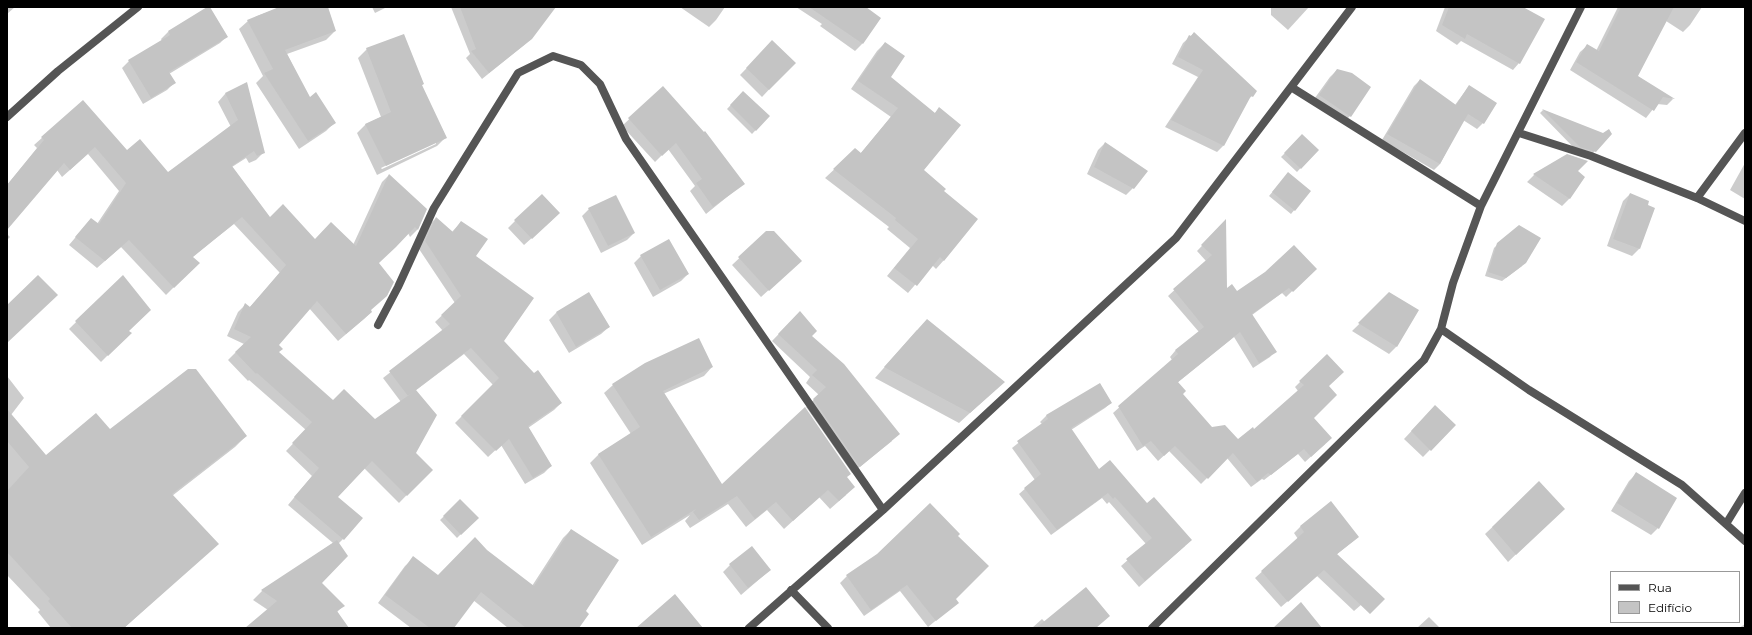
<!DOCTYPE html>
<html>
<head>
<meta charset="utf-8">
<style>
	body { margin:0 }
	#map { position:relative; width:1752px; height:635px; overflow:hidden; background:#fff; font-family:Montserrat,sans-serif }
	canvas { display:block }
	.frame { position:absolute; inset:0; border:8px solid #000; pointer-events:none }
	.legend { position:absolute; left:1610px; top:571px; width:130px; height:52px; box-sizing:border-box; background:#fff; border:1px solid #999; margin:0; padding:5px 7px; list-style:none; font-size:12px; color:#000 }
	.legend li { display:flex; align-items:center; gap:8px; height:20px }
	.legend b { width:20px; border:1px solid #999 }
</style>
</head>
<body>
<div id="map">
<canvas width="1752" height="635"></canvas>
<div class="frame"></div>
<ul class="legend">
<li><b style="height:5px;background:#555"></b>Rua</li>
<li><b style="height:11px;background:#c4c4c4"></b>Edifício</li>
</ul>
</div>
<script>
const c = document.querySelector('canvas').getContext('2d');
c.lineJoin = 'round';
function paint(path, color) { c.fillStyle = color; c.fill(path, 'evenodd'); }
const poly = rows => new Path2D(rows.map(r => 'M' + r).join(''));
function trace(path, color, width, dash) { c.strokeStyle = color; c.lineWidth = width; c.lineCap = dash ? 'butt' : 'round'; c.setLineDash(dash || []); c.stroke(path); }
const shadow = poly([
	[7,7,15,7,7,14],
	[282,7,327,7,335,31,326,40,287,54,309,98,335,122,326,131,299,149,256,83,263,76,239,29,248,21,257,16],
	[372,7,387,7,375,13],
	[451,7,555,7,524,45,482,79,466,58,470,54],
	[680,7,725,7,716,20,709,27],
	[796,7,864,7,862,44,855,51,820,26,822,24],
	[1271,7,1309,7,1288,30,1271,15],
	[1445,7,1521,7,1519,63,1513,70,1461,41,1457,45,1436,31],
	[1618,7,1702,7,1690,25,1683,32,1666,21,1637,76,1673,99,1667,105,1657,104,1646,118,1570,70,1580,52,1588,45,1596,51],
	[168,32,227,36,220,43,169,74,174,83,167,90,143,104,122,68,129,61,162,41,161,39],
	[1194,33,1252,96,1246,101,1223,146,1217,152,1165,127,1198,77,1172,64,1183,43],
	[772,42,794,63,762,97,740,75],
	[885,43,889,77,934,114,939,109,922,170,943,191,944,260,936,269,932,265,908,293,887,276,910,248,887,229,889,227,825,178,855,150,860,154,891,117,851,89,877,51],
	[367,49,423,84,421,86,446,137,437,146,377,175,357,133,366,124,381,117,358,58],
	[436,141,436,144,382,169,381,168],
	[1337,70,1350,116,1343,123,1312,102,1330,77],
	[1420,80,1455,105,1469,86,1495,103,1483,123,1477,129,1463,120,1440,164,1434,170,1382,140,1414,86],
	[246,83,264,152,256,160,249,163,246,158,232,167,270,218,315,240,353,245,382,182,389,175,426,209,417,230,410,237,408,233,378,263,370,311,371,312,364,319,338,341,309,308,278,345,278,352,333,401,375,420,401,402,383,378,443,331,435,322,455,303,419,249,429,225,436,218,451,233,461,222,475,256,503,341,561,403,554,410,528,428,551,466,544,473,525,484,501,445,488,457,455,423,493,385,464,354,415,391,414,453,431,470,399,503,364,468,337,497,343,539,338,544,320,583,343,606,337,612,348,628,249,628,268,610,253,600,262,591,333,543,288,505,312,476,286,451,306,430,249,380,248,381,228,360,244,344,227,336,238,312,245,305,249,308,280,273,234,224,192,257,191,270,166,295,121,247,97,268,69,245,91,219,97,224,119,191,88,154,62,177,57,170,7,228,7,185,37,148,34,145,83,101,127,151,168,173,231,127,218,102,225,94],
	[663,87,743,184,706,214,690,191,695,186,668,149,655,162,622,126],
	[743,92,769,116,752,134,727,109],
	[1543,110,1603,134,1611,134,1591,155,1576,150,1540,113],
	[1302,136,1317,150,1297,172,1281,157],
	[1105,143,1133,188,1126,195,1087,174,1098,150],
	[1567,155,1576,172,1584,177,1569,199,1562,206,1527,182,1534,175],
	[1745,163,1745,199,1730,190],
	[1285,177,1310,191,1291,214,1269,196],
	[1630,194,1647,206,1654,209,1639,249,1632,256,1607,246,1623,201],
	[589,209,634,233,627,240,601,253,582,216],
	[552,220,524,245,508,228,515,221],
	[1225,222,1226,289,1237,293,1315,269,1286,297,1282,293,1252,315,1275,351,1270,357,1253,368,1234,337,1177,383,1182,395,1211,428,1238,441,1254,430,1298,391,1295,387,1327,355,1328,387,1313,418,1325,444,1305,462,1298,454,1264,480,1262,479,1251,487,1227,458,1201,484,1169,451,1158,461,1145,446,1137,451,1113,413,1172,360,1170,357,1175,351,1199,332,1168,296,1206,261,1197,251],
	[767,232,793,268,761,297,732,265],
	[7,234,10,237,7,240],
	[1498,244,1522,266,1502,281,1485,276,1494,248],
	[641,256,688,274,681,281,653,297,634,263],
	[123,276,128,331,130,333,101,362,69,329],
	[589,294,609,327,601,334,569,353,549,320,556,313],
	[1390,294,1417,311,1396,347,1389,354,1352,331],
	[800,312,811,336,892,441,852,473,806,407,819,395,806,383,810,377,772,341],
	[917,330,993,392,959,423,875,378],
	[712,367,704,376,663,394,722,486,846,478,846,495,830,509,819,497,784,529,767,510,746,527,728,504,690,528,685,521,690,515,642,545,590,463,599,454,631,434,604,393,613,385],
	[7,376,24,398,11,415,46,457,110,430,246,436,235,447,172,496,217,544,124,628,51,628,38,612,40,610,7,575],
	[1100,384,1111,403,1105,408,1071,430,1099,471,1147,505,1185,546,1139,587,1121,566,1146,544,1109,502,1107,504,1102,498,1051,535,1019,494,1035,480,1012,448,1042,424,1040,422,1046,416],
	[1435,406,1454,425,1423,457,1404,439],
	[1636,474,1658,528,1651,535,1611,511,1629,481],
	[1539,483,1557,515,1508,562,1485,534],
	[460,501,477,518,457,538,440,520],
	[1331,503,1358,537,1336,555,1369,598,1354,611,1317,576,1281,607,1255,578,1298,539,1294,533,1300,527],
	[571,530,584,612,578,628,508,628,473,600,453,628,411,628,378,603,405,566,414,558,438,576,486,551,532,586,563,538],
	[957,536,954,599,957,603,928,627,900,591,864,616,840,583,847,576],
	[730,565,770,570,741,595,723,572],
	[1429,617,1440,628,1417,628],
	[1042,619,1045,622,1096,628,1032,628],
	[1745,624,1745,628,1739,628]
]);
const building = poly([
	[207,7,210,7,228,37,169,72,176,83,151,98,128,60,170,35,168,31],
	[279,7,328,7,336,31,285,50,310,97,316,92,336,123,308,141,264,73,273,69,247,20],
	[460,7,556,7,532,39,489,73,471,51,476,49],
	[809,7,866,7,881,18,863,44],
	[1449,7,1523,7,1545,19,1520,64,1467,34,1465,39,1442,25],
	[1621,7,1674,7,1638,76,1675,99,1663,97,1654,111,1576,62,1587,44,1599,51],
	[1194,32,1257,91,1253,97,1251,96,1224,146,1171,120,1203,70,1178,57,1189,35,1191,36],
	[404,34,424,84,422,85,447,138,386,166,365,124,391,112,366,48],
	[772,40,796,63,769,90,746,68],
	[885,42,905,56,891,77,935,113,939,107,961,125,924,170,946,189,944,191,978,219,944,261,940,257,917,286,894,268,918,239,895,220,896,218,833,169,855,148,861,153,898,108,858,81],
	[1337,69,1352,73,1371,87,1351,117,1319,95],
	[1420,79,1456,105,1469,85,1497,103,1484,124,1468,114,1440,164,1387,134],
	[247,82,265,153,257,156,254,151,232,166,270,217,283,204,315,239,331,222,356,246,389,174,427,209,418,230,415,227,396,247,379,263,394,282,387,296,371,310,372,312,346,334,317,301,279,345,283,349,279,352,333,400,344,389,375,419,416,390,437,415,416,453,433,470,407,496,372,461,338,497,363,518,344,540,294,497,319,468,292,443,312,422,257,373,256,374,235,352,251,337,234,329,245,303,250,307,286,265,242,217,193,257,200,263,174,288,129,240,105,261,75,237,91,218,99,224,126,183,95,147,70,170,64,163,7,230,7,185,44,140,41,137,83,100,127,150,140,139,168,172,238,120,225,93],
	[663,86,704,132,705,131,745,184,713,207,696,183,702,179,676,143,662,156,628,118],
	[743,91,770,116,756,131,730,105],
	[1542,109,1603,133,1609,129,1612,134,1596,152,1580,147],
	[1302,134,1319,150,1301,169,1284,153],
	[1105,142,1148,171,1134,189,1094,167],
	[1567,154,1588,161,1578,171,1585,177,1570,199,1533,174],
	[1288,172,1311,191,1295,211,1272,192],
	[1630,193,1649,201,1648,205,1655,208,1640,249,1613,239],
	[542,194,560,213,532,239,514,220],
	[616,195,635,233,608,246,588,208],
	[436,217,453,232,461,221,488,239,476,256,534,298,504,341,534,373,538,370,562,403,528,426,552,466,533,478,509,439,496,451,461,416,499,378,471,348,408,396,389,371,450,324,441,315,461,296,425,241],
	[1226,219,1227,288,1232,284,1237,291,1265,272,1294,245,1317,269,1293,292,1289,288,1252,314,1277,352,1259,363,1240,332,1178,382,1186,391,1183,394,1212,427,1225,425,1238,439,1253,427,1254,429,1304,385,1299,381,1327,354,1344,372,1329,386,1337,395,1314,418,1332,438,1311,457,1304,449,1271,475,1268,473,1257,482,1233,453,1208,479,1175,446,1164,456,1151,441,1143,446,1118,406,1178,354,1175,350,1204,327,1173,289,1212,255,1201,245],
	[1519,225,1541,238,1526,263,1506,278,1488,272,1497,243],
	[766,231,774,231,802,261,769,291,738,257],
	[669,239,689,274,660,290,640,255],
	[38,275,58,295,7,343,7,305],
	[123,275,151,310,129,331,132,333,108,356,75,321],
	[589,292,610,327,576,347,556,312],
	[1389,292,1419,310,1397,347,1358,323],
	[800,311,817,331,812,336,844,364,900,434,860,467,813,399,826,387,812,375,817,370,778,334],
	[927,319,1005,382,970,413,884,367],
	[699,338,713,367,663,391,722,484,805,407,851,474,847,477,855,487,839,501,828,490,793,521,776,502,755,519,737,496,699,520,693,512,696,509,651,537,598,454,640,427,612,384,645,363],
	[188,369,196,369,247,436,172,494,219,544,124,628,72,628,48,601,50,599,7,552,7,491,29,467,7,441,7,409,46,455,96,413,110,429],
	[1100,383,1112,403,1071,428,1099,469,1110,460,1147,503,1154,497,1192,540,1145,581,1126,559,1152,538,1115,497,1113,499,1108,493,1057,530,1024,488,1041,474,1017,441,1048,419,1046,415],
	[1435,405,1456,425,1431,451,1411,431],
	[1636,472,1677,498,1659,529,1617,503],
	[1539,481,1565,509,1516,555,1492,527],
	[460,499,479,518,461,535,443,516],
	[1331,501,1359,537,1337,554,1385,599,1370,614,1324,570,1288,602,1261,571,1304,532,1300,526],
	[930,503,960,534,958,536,989,566,956,599,959,603,936,621,907,585,871,610,846,575,877,554],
	[571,529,619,560,586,611,589,614,579,628,526,628,481,592,454,628,430,628,385,595,413,556,438,575,475,537,487,550,534,586],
	[337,540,348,556,322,583,345,606,337,611,349,628,245,628,277,601,261,590],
	[752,546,771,570,748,588,729,564],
	[1086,587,1110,616,1096,628,1036,628],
	[675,594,703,628,636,628],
	[1301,602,1322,628,1273,628]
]);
const street = poly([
	[1291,87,1481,206],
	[7,117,58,71,138,7],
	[1519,133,1591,156,1697,198,1745,221],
	[1697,198,1745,133],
	[378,325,398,287,434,208,518,73,553,56,581,65,600,84,626,139,883,510],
	[1441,329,1529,390,1682,485,1745,541],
	[1726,524,1745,493],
	[791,590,828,628],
	[749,628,883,510,1176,238,1352,7],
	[1152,628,1424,360,1441,329,1453,283,1481,206,1581,7]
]);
paint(shadow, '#0003');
paint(building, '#c4c4c4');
trace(street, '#555', 8);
</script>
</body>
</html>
